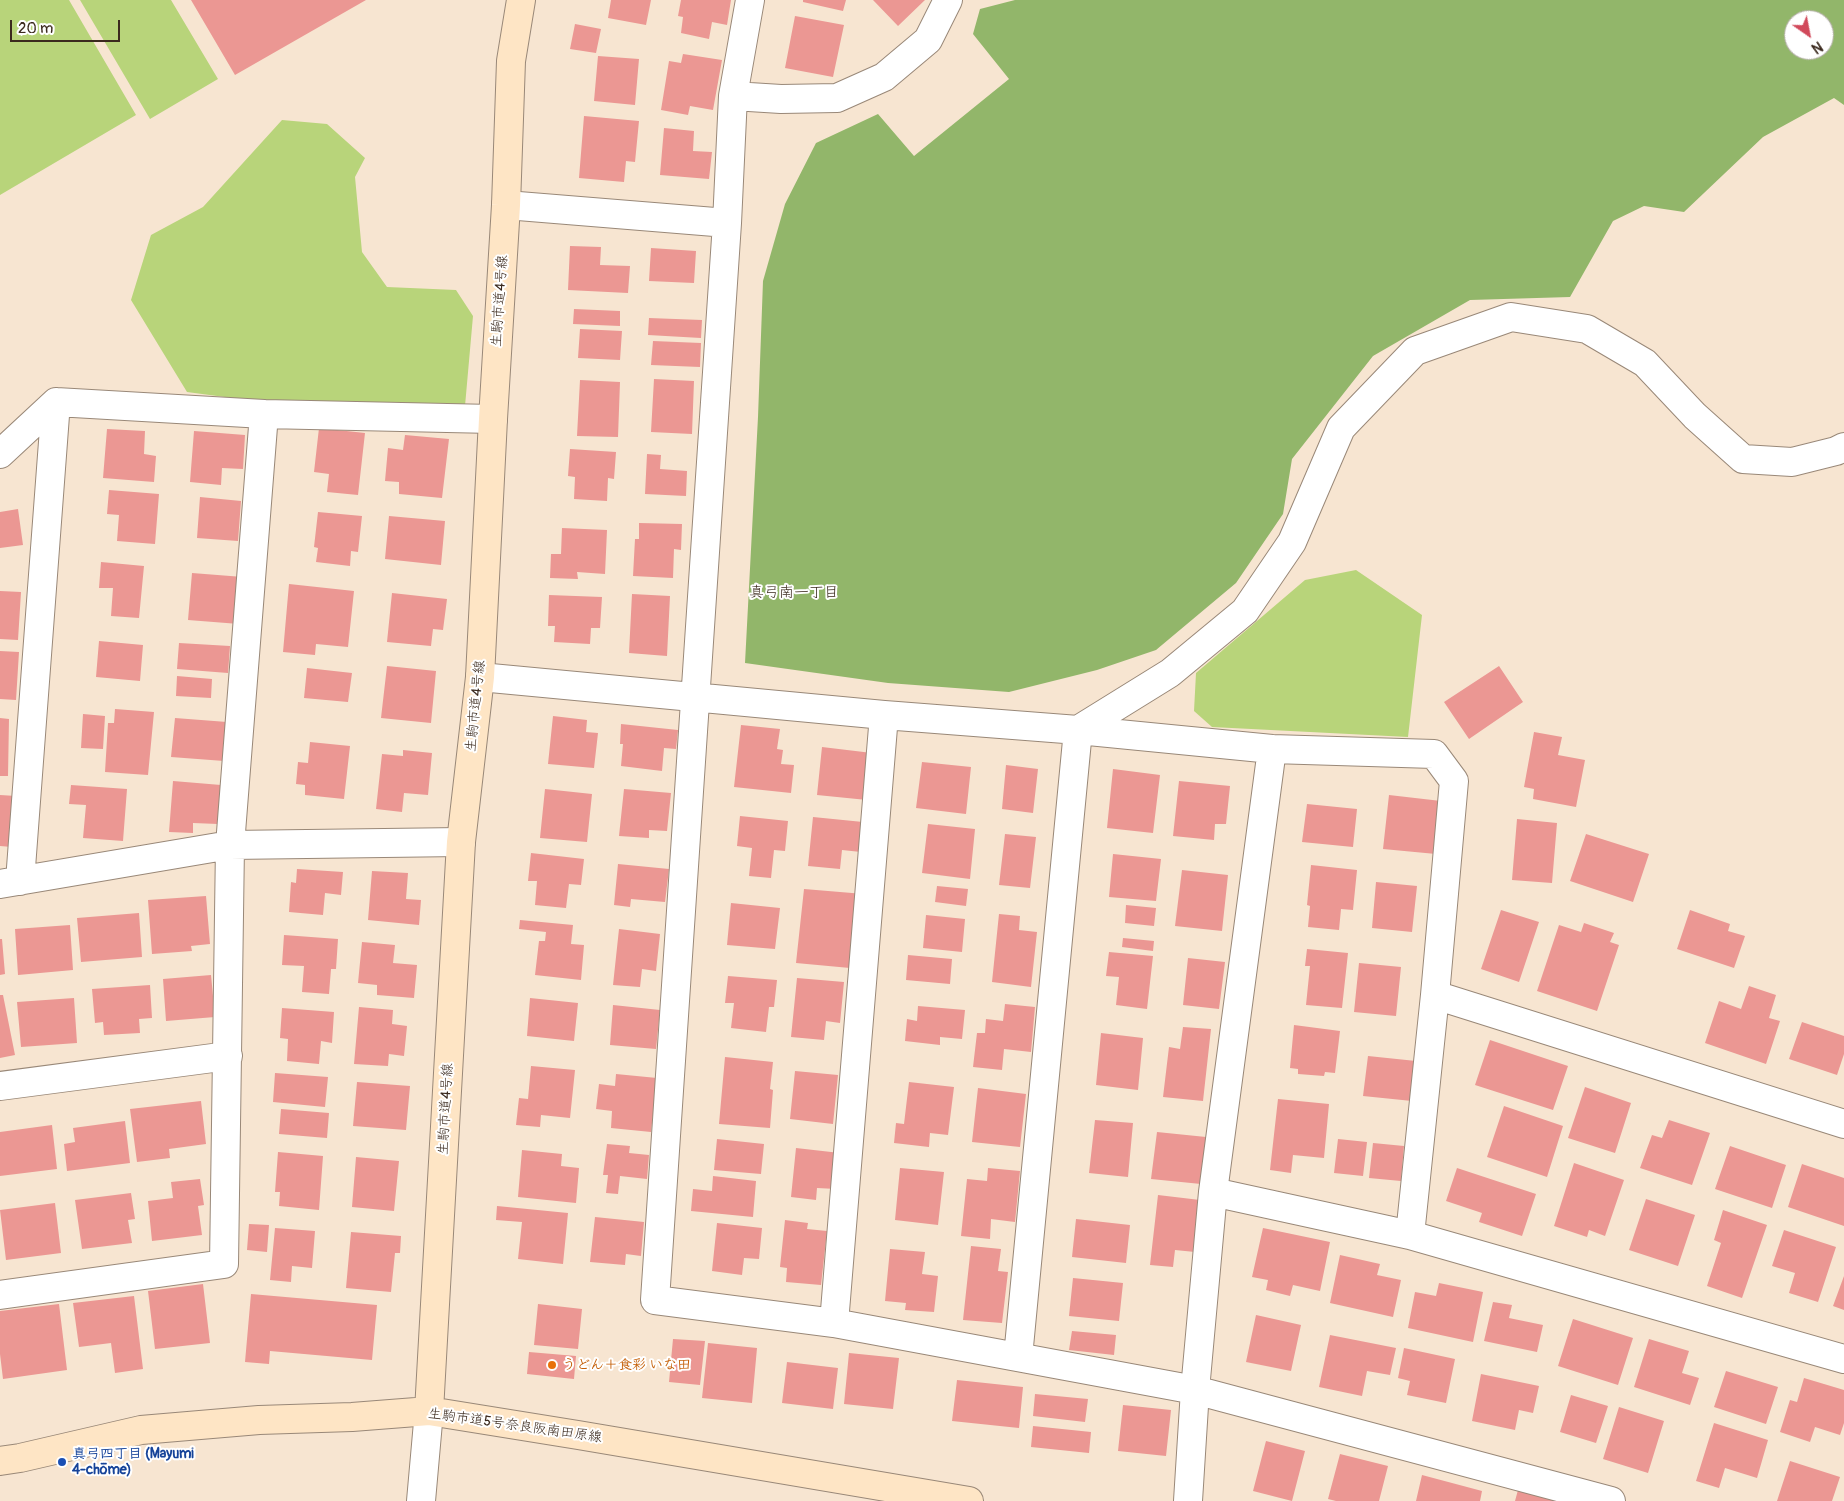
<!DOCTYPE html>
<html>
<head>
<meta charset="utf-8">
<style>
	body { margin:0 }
	#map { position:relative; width:1844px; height:1501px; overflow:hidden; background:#f7e5d1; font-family:Pangolin,sans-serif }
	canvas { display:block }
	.north { position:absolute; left:1784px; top:10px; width:50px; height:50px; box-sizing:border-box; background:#fff; border:1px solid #b1aaa5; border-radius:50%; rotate:147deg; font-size:14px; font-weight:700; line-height:20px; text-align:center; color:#3b2a1e }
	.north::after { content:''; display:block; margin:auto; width:18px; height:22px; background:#d1495b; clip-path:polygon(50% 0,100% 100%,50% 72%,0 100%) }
	.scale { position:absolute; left:10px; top:20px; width:110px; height:22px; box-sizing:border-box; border:2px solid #3b2a1e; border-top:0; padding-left:6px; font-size:15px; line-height:18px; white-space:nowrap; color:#3b2a1e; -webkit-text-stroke:4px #fff; paint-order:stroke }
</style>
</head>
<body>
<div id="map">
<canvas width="1844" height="1501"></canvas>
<div class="north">N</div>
<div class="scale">20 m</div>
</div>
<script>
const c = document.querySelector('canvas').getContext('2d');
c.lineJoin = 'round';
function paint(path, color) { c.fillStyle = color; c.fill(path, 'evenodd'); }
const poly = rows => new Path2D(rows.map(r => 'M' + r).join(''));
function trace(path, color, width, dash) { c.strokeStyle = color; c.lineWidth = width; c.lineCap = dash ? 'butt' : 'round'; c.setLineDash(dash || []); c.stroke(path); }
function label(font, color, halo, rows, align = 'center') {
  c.font = font + ' Pangolin,"Klee One",sans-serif'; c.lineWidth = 4; c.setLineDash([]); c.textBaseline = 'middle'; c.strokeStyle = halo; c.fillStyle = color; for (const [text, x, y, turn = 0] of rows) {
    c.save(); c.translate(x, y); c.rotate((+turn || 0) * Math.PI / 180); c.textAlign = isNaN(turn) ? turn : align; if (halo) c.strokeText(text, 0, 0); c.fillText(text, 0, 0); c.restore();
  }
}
const green = poly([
	[0,0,69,0,136,115,0,195],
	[80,0,171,0,218,79,150,119],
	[282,120,327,124,365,158,355,177,362,252,387,287,456,290,473,316,465,406,270,403,187,392,131,300,151,235,203,207],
	[1356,570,1422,615,1408,737,1212,727,1194,711,1196,673,1305,580]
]);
const forest = poly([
	[1015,0,1844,0,1844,105,1834,98,1763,137,1684,212,1644,206,1613,221,1570,297,1470,300,1373,356,1292,459,1283,514,1236,583,1156,650,1097,670,1009,692,888,683,745,663,758,417,763,281,785,204,816,143,878,114,914,156,1009,79,973,34,980,9],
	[1794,20,1824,20,1824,50,1794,50]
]);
const building = poly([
	[191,0,366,0,235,75],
	[611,0,651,0,646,25,608,18],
	[681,0,731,0,727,25,712,22,709,39,681,33,683,17,678,16],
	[803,0,846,0,843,11,803,2],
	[873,0,925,0,898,26],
	[795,16,844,25,833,77,785,68],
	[575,24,601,29,596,53,570,49],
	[683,54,722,60,713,110,690,106,688,115,661,110,669,61,681,63],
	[598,56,639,59,635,105,594,101],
	[584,116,639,121,635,162,626,161,624,182,579,178],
	[664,128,694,131,693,151,712,152,709,179,660,175],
	[570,246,601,247,600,265,630,266,628,293,568,290],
	[651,248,696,251,694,283,649,281],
	[574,309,620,311,620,326,573,324],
	[649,318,702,320,701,338,648,335],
	[580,329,622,331,620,360,578,358],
	[653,341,701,343,700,367,651,365],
	[654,379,694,381,692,434,651,432],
	[580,380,620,382,618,437,577,436],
	[319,428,365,433,358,495,327,492,329,474,314,472],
	[107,429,145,431,144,454,156,456,154,482,103,478],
	[194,431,245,435,243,469,222,468,221,485,190,482],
	[405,435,449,439,442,498,399,494,399,482,385,481,388,448,403,450],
	[570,449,616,452,614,479,608,478,607,501,574,499,575,477,568,476],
	[647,454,661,455,660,469,687,471,686,496,645,494],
	[109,490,159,494,155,544,117,541,119,515,107,514],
	[200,497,241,501,238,541,197,538],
	[18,509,23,545,0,548,0,512],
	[318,512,362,516,358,552,351,551,350,566,316,562,318,548,314,547],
	[389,516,445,521,441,565,385,559],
	[639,523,682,524,681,550,674,549,673,578,633,576,635,539,639,539],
	[562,528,607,530,605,574,577,572,578,579,550,578,551,554,561,554],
	[101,562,144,566,139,618,111,616,113,588,99,588],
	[192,573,243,577,239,624,188,620],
	[289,584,354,591,348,647,316,644,315,655,283,652],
	[0,591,21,592,18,640,0,639],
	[392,593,447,599,443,630,433,629,431,646,387,642],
	[632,594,670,596,667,656,629,653],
	[549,595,602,597,600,628,591,628,590,644,554,642,555,626,548,626],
	[99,641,143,645,140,681,96,677],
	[179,643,230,646,228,673,177,669],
	[0,651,19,652,16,700,0,699],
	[387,666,436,671,431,723,381,718],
	[1499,666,1523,702,1469,739,1444,702],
	[307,668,352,673,348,702,304,698],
	[177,676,212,679,211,698,176,696],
	[115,709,154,712,148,775,105,772,108,723,114,723],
	[83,714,105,716,103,749,81,748],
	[553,716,587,720,586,732,598,733,594,768,548,764],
	[0,718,9,719,8,776,0,776],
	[175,718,227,722,224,761,171,757],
	[621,724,678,730,676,749,664,748,662,771,621,766,623,744,620,744],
	[741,725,780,729,777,749,783,750,781,764,794,765,791,793,734,787],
	[1534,732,1562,737,1558,755,1585,760,1576,807,1533,799,1534,789,1524,787],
	[310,742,350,746,344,799,305,795,305,785,296,784,298,762,308,763],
	[822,747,872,753,867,800,817,795],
	[403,750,432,753,428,795,404,793,402,812,376,809,382,754,403,756],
	[922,762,971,767,966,814,916,808],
	[1006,765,1038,769,1033,813,1002,809],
	[1113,769,1160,775,1153,833,1107,828],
	[173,781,221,785,218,824,193,823,193,833,169,832],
	[1179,781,1230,786,1226,824,1215,824,1214,840,1173,836],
	[71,785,127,789,123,841,83,838,86,805,69,804],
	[545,789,592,794,587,842,540,838],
	[624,789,671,793,667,831,649,830,649,838,619,836],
	[0,795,16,796,12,847,0,846],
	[1389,795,1441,801,1436,854,1383,849],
	[1307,804,1357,809,1353,847,1302,842],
	[740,816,788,821,785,851,774,850,771,878,749,876,752,848,737,846],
	[813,817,863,822,861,852,842,850,840,869,808,866],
	[1517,819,1557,823,1552,883,1512,880],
	[928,824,975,829,970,879,922,873],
	[1005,834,1036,837,1030,888,999,885],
	[1586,834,1649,854,1633,902,1570,881],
	[531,853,584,859,581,885,569,884,566,908,535,905,537,881,528,881],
	[1113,854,1161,859,1156,901,1109,897],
	[618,864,669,869,665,902,631,899,630,907,614,905],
	[1311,865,1357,870,1353,910,1341,909,1339,930,1308,927,1310,906,1307,905],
	[297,869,343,872,341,895,325,893,323,915,289,912,291,882,296,883],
	[1182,870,1228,875,1222,931,1175,926],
	[372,871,408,873,406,899,421,900,419,925,368,920],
	[1376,882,1417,886,1412,932,1372,928],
	[937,886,968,889,966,906,935,902],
	[804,889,864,894,850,968,796,963],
	[206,896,210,944,191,946,192,951,152,954,148,900],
	[731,903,780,908,775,949,727,945],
	[1126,905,1156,908,1154,926,1125,923],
	[1501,910,1539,922,1519,982,1481,969],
	[1690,910,1730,924,1728,931,1745,936,1734,968,1677,949],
	[139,913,142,957,81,962,77,918],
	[999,914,1020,916,1019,930,1037,932,1031,987,992,982],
	[926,915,965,919,962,952,923,948],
	[520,920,573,925,571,944,584,945,581,980,535,975,539,941,545,941,546,932,519,929],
	[1584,923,1614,933,1610,942,1619,945,1597,1011,1537,991,1559,925,1581,932],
	[70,925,73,970,18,975,15,929],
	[619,929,660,934,656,971,642,969,640,987,613,985],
	[284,935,338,939,336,969,331,969,329,994,302,992,304,966,282,965],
	[1123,938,1154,941,1153,951,1122,947],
	[0,939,2,939,5,974,0,975],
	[362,942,395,945,393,963,417,965,414,998,377,995,377,985,358,983],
	[1307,949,1348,953,1342,1008,1306,1005,1310,966,1305,966],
	[1109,952,1153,956,1147,1009,1116,1005,1119,977,1106,976],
	[908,955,952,959,950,984,906,980],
	[1188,958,1225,962,1219,1009,1183,1005],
	[1359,963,1401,967,1396,1016,1354,1012],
	[211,975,215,1017,166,1021,163,979],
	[728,976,777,980,774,1007,769,1007,766,1032,731,1028,734,1003,725,1003],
	[797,978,844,982,840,1023,826,1021,824,1040,791,1037],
	[150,985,152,1018,139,1019,140,1033,104,1035,103,1022,95,1023,92,989],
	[1749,986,1776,995,1769,1018,1780,1021,1766,1064,1705,1043,1719,1001,1741,1009],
	[0,995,3,995,15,1055,0,1058],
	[74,998,77,1043,21,1047,17,1002],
	[530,998,578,1003,574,1041,527,1036],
	[1005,1004,1035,1007,1031,1052,1004,1049,1002,1070,973,1067,977,1033,985,1033,986,1019,1003,1021],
	[613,1005,660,1010,656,1049,610,1045],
	[918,1006,965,1010,962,1039,940,1037,940,1045,905,1041,907,1019,917,1021],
	[359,1007,393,1010,392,1024,407,1026,404,1056,389,1054,388,1066,354,1064],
	[282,1008,334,1012,332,1043,321,1041,319,1064,287,1061,288,1039,280,1038],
	[1802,1022,1844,1036,1844,1054,1837,1075,1789,1059],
	[1294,1025,1340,1031,1335,1073,1325,1072,1324,1076,1298,1074,1298,1069,1290,1068],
	[1183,1027,1211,1029,1203,1101,1163,1097,1169,1047,1180,1049],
	[1101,1033,1143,1038,1138,1090,1096,1085],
	[1490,1040,1568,1066,1553,1110,1475,1085],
	[1368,1056,1416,1061,1412,1101,1363,1096],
	[725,1057,773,1062,770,1089,773,1090,770,1128,719,1124],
	[531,1066,575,1070,570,1118,541,1115,540,1127,516,1125,519,1098,528,1099],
	[795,1071,838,1075,833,1124,790,1119],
	[275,1073,328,1077,325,1107,273,1102],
	[616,1074,657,1078,651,1132,611,1128,612,1111,596,1109,599,1084,615,1086],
	[357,1082,410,1086,406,1130,353,1126],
	[909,1082,954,1087,948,1135,930,1133,929,1147,894,1143,896,1123,904,1124],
	[1585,1087,1631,1103,1615,1153,1568,1138],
	[978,1088,1026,1094,1020,1147,972,1142],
	[1278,1099,1329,1104,1324,1158,1293,1155,1291,1173,1270,1170],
	[201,1101,206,1144,169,1149,170,1158,137,1162,130,1109],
	[1504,1106,1563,1126,1547,1177,1487,1157],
	[281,1109,329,1113,327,1138,279,1134],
	[1095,1120,1133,1123,1128,1177,1089,1173],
	[1669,1120,1710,1133,1692,1185,1640,1168,1652,1135,1662,1138],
	[125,1121,130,1163,67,1171,64,1144,75,1142,73,1128],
	[52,1125,57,1169,0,1176,0,1132],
	[1157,1132,1206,1137,1201,1184,1151,1179],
	[717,1139,764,1144,761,1174,714,1170],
	[1338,1139,1367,1142,1363,1176,1334,1173],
	[1373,1143,1404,1146,1401,1181,1369,1178],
	[607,1144,630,1146,629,1153,649,1155,647,1179,620,1176,618,1194,606,1193,608,1175,603,1175],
	[1730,1146,1786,1165,1772,1208,1715,1189],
	[796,1148,840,1153,836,1189,817,1188,816,1200,791,1197],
	[522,1150,562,1154,561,1166,579,1168,576,1203,518,1197],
	[278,1152,323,1156,319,1210,279,1206,280,1192,275,1192],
	[356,1157,399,1161,394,1211,352,1207],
	[1574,1163,1624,1180,1605,1236,1589,1230,1587,1237,1554,1226],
	[1802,1164,1844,1178,1844,1226,1788,1207],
	[900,1168,944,1172,938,1225,895,1220],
	[988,1168,1020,1171,1015,1222,991,1219,990,1239,961,1236,967,1179,987,1181],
	[1457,1168,1536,1194,1522,1236,1479,1222,1482,1213,1446,1201],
	[713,1176,756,1181,753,1217,691,1211,693,1189,712,1191],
	[200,1179,204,1205,198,1206,202,1235,152,1241,148,1201,173,1198,171,1182],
	[131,1193,135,1219,128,1220,132,1243,82,1249,75,1200],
	[1158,1195,1200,1200,1195,1252,1175,1250,1173,1267,1150,1265],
	[1646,1199,1695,1215,1678,1266,1629,1250],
	[55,1203,61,1253,6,1260,0,1210],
	[497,1206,568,1213,563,1264,518,1259,522,1222,496,1220],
	[1723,1210,1767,1225,1742,1298,1707,1286,1721,1243,1714,1240],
	[595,1217,644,1222,641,1256,626,1254,625,1265,590,1262],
	[1076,1219,1130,1225,1126,1263,1072,1257],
	[785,1220,808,1223,807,1229,827,1231,821,1285,786,1282,787,1268,780,1267],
	[717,1223,762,1228,759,1259,744,1258,742,1275,712,1271],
	[249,1224,269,1225,267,1252,247,1250],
	[275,1228,315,1231,312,1268,292,1266,291,1282,270,1280],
	[1263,1228,1330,1242,1320,1291,1293,1285,1290,1296,1266,1290,1268,1280,1252,1277],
	[1784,1230,1836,1247,1818,1302,1789,1293,1795,1273,1772,1266],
	[351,1232,401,1236,400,1253,395,1253,391,1292,346,1288],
	[971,1246,1001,1249,998,1271,1008,1272,1002,1323,963,1320],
	[890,1249,925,1252,922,1274,938,1276,934,1312,905,1310,906,1303,885,1301],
	[1340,1255,1380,1264,1377,1275,1401,1280,1393,1317,1330,1303],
	[1844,1276,1844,1310,1833,1306],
	[1073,1278,1123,1283,1119,1321,1069,1316],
	[1439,1283,1483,1292,1473,1342,1408,1328,1415,1292,1436,1296],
	[203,1284,210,1343,155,1349,148,1291],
	[251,1294,377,1305,372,1360,270,1351,269,1364,245,1362],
	[134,1296,143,1369,115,1373,111,1343,79,1347,73,1303],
	[1493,1302,1512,1305,1509,1318,1543,1325,1537,1352,1484,1341],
	[59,1304,67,1370,3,1379,0,1354,0,1311],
	[538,1304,582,1309,578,1349,534,1345],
	[1256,1315,1301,1325,1291,1371,1246,1362],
	[1573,1319,1633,1338,1618,1385,1558,1366],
	[1072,1331,1116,1335,1114,1355,1069,1350],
	[1330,1335,1396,1348,1390,1375,1367,1371,1362,1396,1319,1387],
	[673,1339,705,1341,700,1385,669,1382],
	[1649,1339,1689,1351,1682,1373,1699,1378,1690,1405,1634,1387],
	[708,1343,757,1348,752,1403,702,1398],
	[1404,1348,1455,1359,1446,1403,1407,1395,1410,1381,1398,1378],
	[529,1352,576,1356,574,1379,527,1374],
	[849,1353,899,1358,893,1409,844,1404],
	[787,1362,838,1368,833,1409,782,1403],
	[1726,1371,1778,1387,1766,1424,1714,1407],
	[1481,1374,1539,1386,1533,1413,1519,1410,1515,1430,1472,1421],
	[1804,1378,1844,1390,1844,1423,1840,1435,1815,1427,1810,1442,1780,1432,1790,1400,1797,1402],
	[957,1380,1023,1387,1019,1428,952,1421],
	[1035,1394,1088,1399,1085,1422,1033,1416],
	[1571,1395,1608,1406,1596,1443,1560,1432],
	[1123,1405,1171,1410,1166,1456,1118,1451],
	[1619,1407,1664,1421,1648,1473,1603,1459],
	[1714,1423,1768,1440,1757,1478,1725,1468,1719,1488,1696,1481],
	[1033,1426,1091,1432,1089,1453,1031,1447],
	[1266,1441,1305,1451,1292,1501,1253,1491],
	[1340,1454,1388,1466,1379,1501,1336,1501,1328,1499],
	[1790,1461,1840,1477,1832,1501,1777,1501],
	[1422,1475,1482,1491,1480,1501,1416,1501],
	[1518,1490,1557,1500,1557,1501,1515,1501]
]);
const street = poly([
	[750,0,733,96,727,223,655,1300,834,1323,1195,1390,1611,1501],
	[733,96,781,99,837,98,884,77,928,40,948,0],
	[506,205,727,223],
	[0,454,56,402,264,414,493,419],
	[480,677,884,715,1078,730,1272,749,1434,754,1454,781,1435,995,1410,1235],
	[20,881,56,402],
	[0,884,230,845,461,842],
	[1435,995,1844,1124],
	[0,1086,228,1056],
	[1213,1192,1410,1235,1844,1359],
	[0,1295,224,1264,230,845,264,414],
	[834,1323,884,715],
	[1018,1357,1078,730,1170,673,1245,611,1292,542,1341,428,1415,351,1511,317,1587,329,1645,363,1695,416,1743,459,1792,462,1836,451,1844,447],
	[421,1501,429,1411],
	[1188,1501,1195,1390,1213,1192,1272,749]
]);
const secondary = poly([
	[429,1411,461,842,480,677,493,419,506,205,511,61,521,0],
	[0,1461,20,1458,141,1430,259,1420,352,1417,429,1411,578,1435,969,1501]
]);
const markers = [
	[552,1365,5,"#e8710a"],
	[62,1462,5,"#1a4fb4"]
];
const streetNames = [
	["生駒市道4号線",500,301,-86],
	["生駒市道4号線",476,706,-84],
	["生駒市道4号線",446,1109,-87],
	["生駒市道5号奈良阪南田原線",515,1426,8]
];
const foodNames = [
	["うどん＋食彩 いな田",562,1365]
];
const transitNames = [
	["真弓四丁目 (Mayumi",72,1454],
	["4-chōme)",72,1470]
];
const neighbourhoodNames = [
	["真弓南一丁目",794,593]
];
paint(green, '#b8d47a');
paint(forest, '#92b66a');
paint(building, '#eb9793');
trace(street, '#998878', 30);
trace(secondary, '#998878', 30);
trace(street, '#fff', 28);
trace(secondary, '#fee5c5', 28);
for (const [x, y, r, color] of markers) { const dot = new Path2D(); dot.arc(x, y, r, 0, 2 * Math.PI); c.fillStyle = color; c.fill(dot); trace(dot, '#fff', 2); }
label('14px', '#3b2a1e', '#fff', streetNames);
label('bold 14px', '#c56008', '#fff', foodNames, 'left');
label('bold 14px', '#164399', '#fff', transitNames, 'left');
label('15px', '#3b2a1e', '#fff', neighbourhoodNames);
</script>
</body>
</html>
